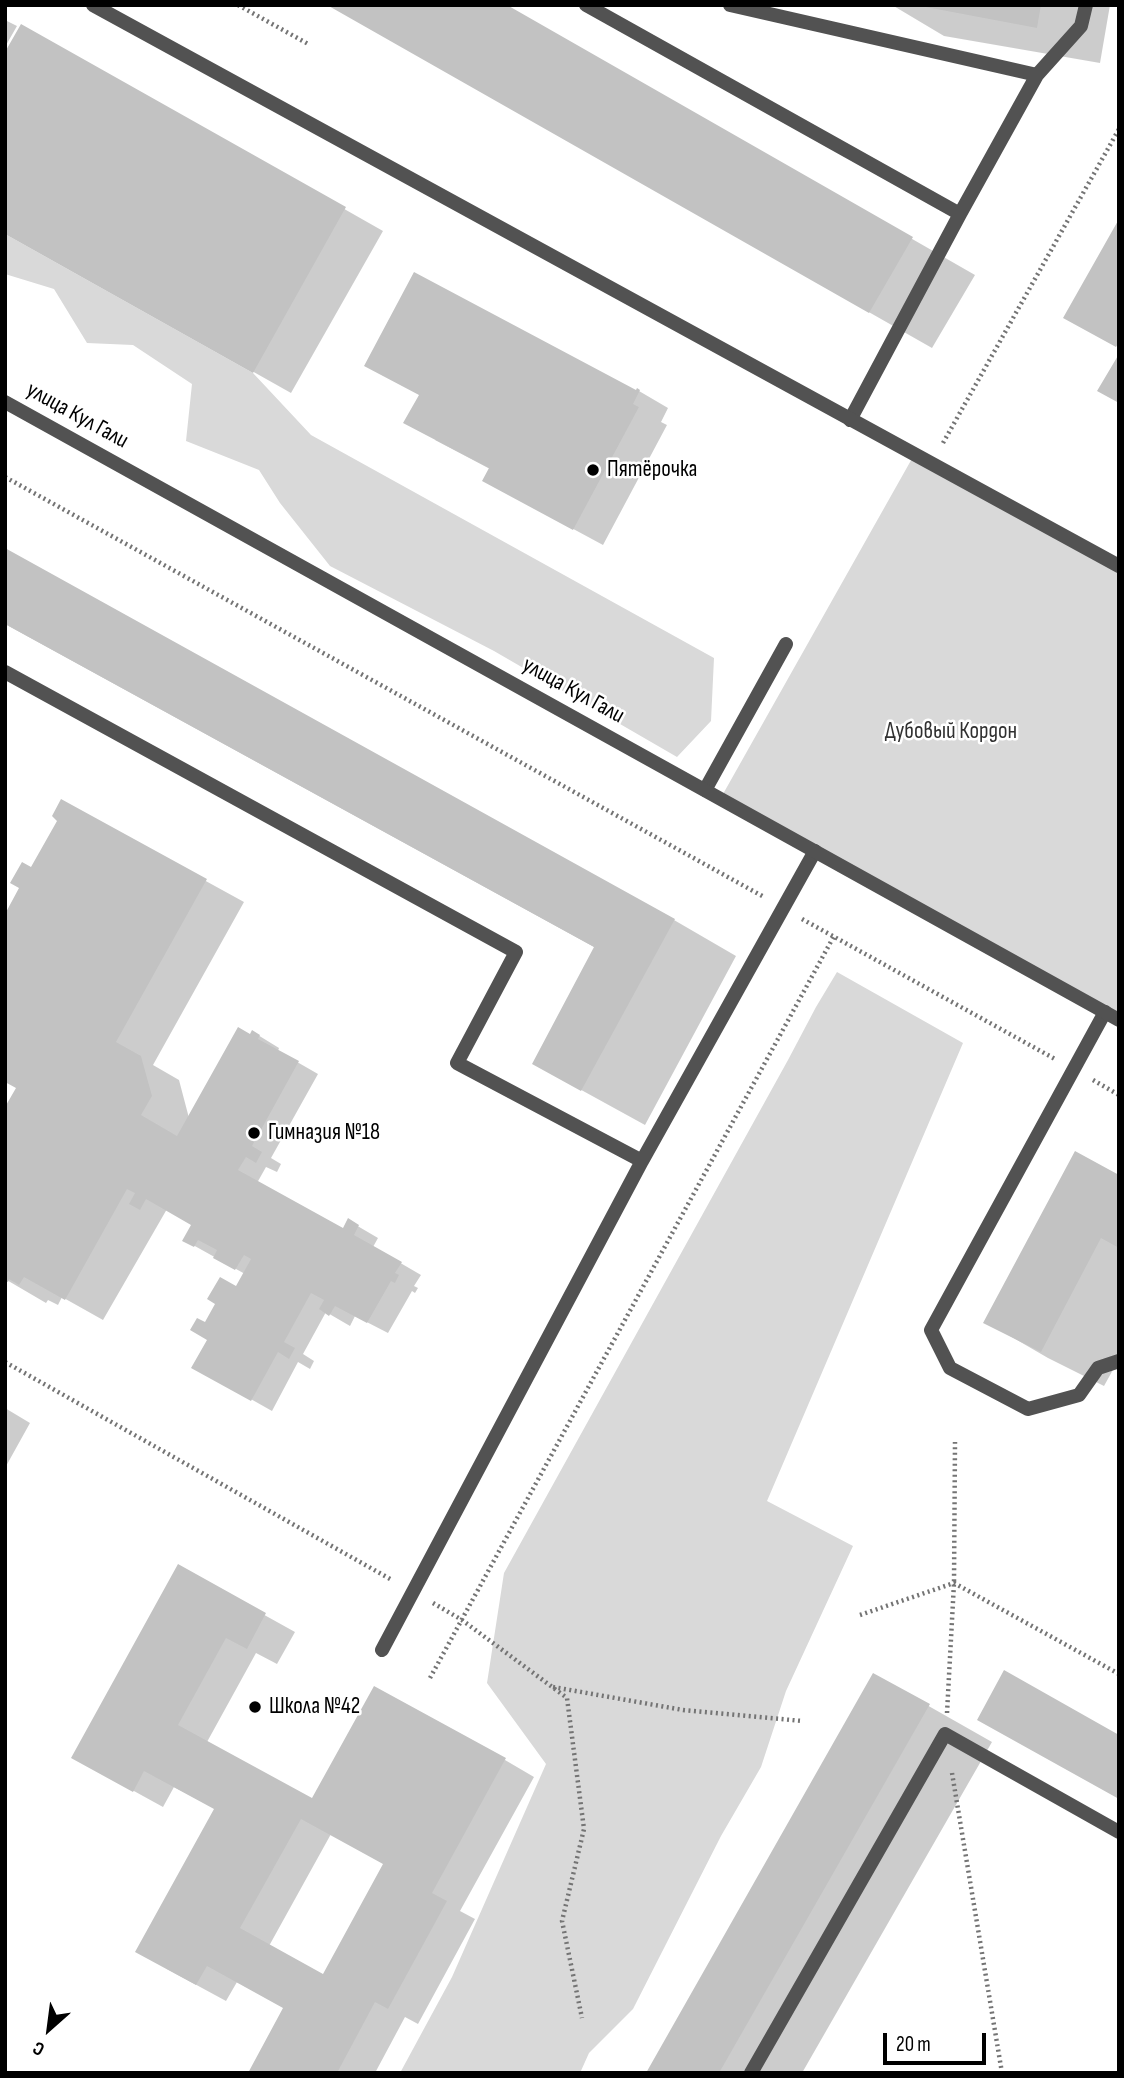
<!DOCTYPE html>
<html>
<head>
<meta charset="utf-8">
<style>
	body { margin:0 }
	#map { position:relative; width:1124px; height:2078px; overflow:hidden; background:#fff; font-family:"Sofia Sans Condensed",sans-serif }
	canvas { display:block }
	.frame { position:absolute; inset:0; border:7px solid #000; pointer-events:none }
	.north { position:absolute; left:14px; top:1994px; width:70px; height:70px; -webkit-text-stroke:5px #fff; paint-order:stroke; rotate:208deg; font-size:19px; font-weight:700; line-height:28px; text-align:center; color:#000 }
	.north::after { content:''; display:block; margin:auto; width:24px; height:32px; background:#000; clip-path:polygon(50% 0,100% 100%,50% 72%,0 100%) }
	.scale { position:absolute; left:883px; top:2033px; width:103px; height:32px; box-sizing:border-box; border:4px solid #000; border-top:0; padding-left:9px; font-size:21px; line-height:24px; white-space:nowrap; color:#000; -webkit-text-stroke:5px #fff; paint-order:stroke }
</style>
</head>
<body>
<div id="map">
<canvas width="1124" height="2078"></canvas>
<div class="frame"></div>
<div class="north">С</div>
<div class="scale">20 m</div>
</div>
<script>
const c = document.querySelector('canvas').getContext('2d');
c.lineJoin = 'round';
function paint(path, color) { c.fillStyle = color; c.fill(path, 'evenodd'); }
const poly = rows => new Path2D(rows.map(r => 'M' + r).join(''));
function trace(path, color, width, dash) { c.strokeStyle = color; c.lineWidth = width; c.lineCap = dash ? 'butt' : 'round'; c.setLineDash(dash || []); c.stroke(path); }
function label(font, color, halo, rows, align = 'center') {
  c.font = font + ' "Sofia Sans Condensed",sans-serif'; c.lineWidth = 5; c.setLineDash([]); c.textBaseline = 'middle'; c.strokeStyle = halo; c.fillStyle = color; for (const [text, x, y, turn = 0] of rows) {
    c.save(); c.translate(x, y); c.rotate((+turn || 0) * Math.PI / 180); c.textAlign = isNaN(turn) ? turn : align; if (halo) c.strokeText(text, 0, 0); c.fillText(text, 0, 0); c.restore();
  }
}
const green = poly([
	[5,234,253,373,311,435,714,658,711,721,677,757,494,651,330,566,280,503,259,470,186,441,192,384,133,345,87,343,54,289,5,274],
	[914,455,1119,567,1119,1019,723,794],
	[837,972,963,1043,767,1501,853,1546,786,1691,761,1767,721,1836,633,2009,589,2053,580,2073,400,2073,452,1977,546,1764,487,1683,504,1573,788,1060,816,1007]
]);
const shadow = poly([
	[329,5,504,5,975,275,932,348],
	[892,5,1110,5,1100,63,944,36],
	[5,20,17,26,5,47],
	[22,26,383,231,291,393,5,232],
	[639,391,668,408,661,422,667,425,603,545,514,497,490,469,435,440],
	[5,624,674,920,736,956,645,1125,534,1064,596,948],
	[62,802,244,902,153,1065,179,1080,189,1118,253,1032,279,1048,278,1051,318,1074,271,1158,281,1164,277,1172,266,1167,257,1183,344,1231,349,1221,378,1238,373,1247,421,1275,414,1286,418,1288,415,1293,412,1291,388,1333,355,1316,350,1326,326,1312,303,1354,314,1361,310,1369,298,1362,272,1411,194,1367,209,1339,206,1325,237,1288,245,1274,184,1240,193,1224,167,1209,103,1320,62,1297,58,1305,48,1300,46,1303,5,1279,32,869,59,820],
	[1119,1177,1119,1359,1104,1386,1048,1358,986,1322],
	[5,1408,30,1423,5,1468],
	[178,1567,295,1632,277,1664,256,1653,207,1742,313,1800,505,1760,534,1777,460,1911,475,1919,418,2024,405,2017,375,2073,250,2073,285,2008,237,1982,226,2001,167,1969,216,1809,174,1787,163,1807,103,1774],
	[331,1834,385,1864,324,1976,269,1946],
	[874,1675,992,1742,802,2073,648,2073]
]);
const building = poly([
	[327,5,507,5,913,237,869,313],
	[915,5,1041,5,1037,28],
	[21,24,346,207,253,373,5,234,5,52],
	[1119,219,1119,342,1116,347,1063,318],
	[414,272,636,390,637,388,640,390,633,404,639,407,573,530,482,481,489,468,403,423,419,395,364,366],
	[1119,354,1119,403,1097,391],
	[5,548,675,919,581,1091,532,1064,594,947,5,624],
	[61,799,207,879,116,1042,141,1056,152,1096,141,1115,177,1136,238,1027,250,1034,252,1030,260,1035,258,1039,299,1061,252,1146,262,1152,256,1163,246,1157,238,1170,343,1228,348,1218,359,1225,354,1235,402,1262,395,1273,399,1275,395,1283,391,1281,367,1323,335,1306,329,1316,319,1309,324,1300,311,1293,284,1342,295,1348,289,1359,278,1352,251,1401,191,1368,207,1340,190,1330,197,1318,205,1322,215,1304,207,1299,220,1277,236,1286,251,1259,244,1255,235,1270,213,1258,217,1250,198,1240,194,1247,182,1241,191,1225,146,1199,140,1210,129,1204,135,1193,127,1189,65,1300,24,1277,19,1285,9,1279,8,1282,5,1281,5,1107,16,1088,5,1082,5,914,19,888,10,883,22,862,31,867,57,821,52,816],
	[1075,1151,1119,1175,1119,1248,1101,1238,1041,1352,983,1323],
	[178,1564,266,1613,247,1649,226,1638,178,1725,312,1798,374,1686,506,1758,432,1893,447,1901,388,2009,375,2002,337,2073,248,2073,283,2008,207,1966,196,1985,135,1952,214,1809,144,1771,133,1792,71,1758],
	[301,1819,383,1864,323,1974,240,1928],
	[1004,1670,1119,1735,1119,1799,977,1720],
	[873,1673,930,1704,719,2073,646,2073]
]);
const path = poly([
	[238,5,310,45],
	[943,443,1119,129],
	[5,477,764,897],
	[802,919,1055,1059],
	[1093,1080,1119,1095],
	[5,1362,392,1580],
	[433,1603,462,1620,567,1698,584,1829,562,1921,582,2018],
	[860,1615,954,1583,1119,1674],
	[430,1678,834,936],
	[553,1687,683,1710,802,1721],
	[947,1713,954,1583,955,1442],
	[952,1773,1002,2073]
]);
const service = poly([
	[586,5,960,214],
	[730,5,1037,75,960,214,850,420],
	[1037,75,1081,26,1086,5],
	[5,672,516,952,457,1063,642,1161,815,851],
	[705,790,786,644],
	[1105,1012,931,1330,950,1368,1028,1409,1079,1395,1098,1368,1119,1361],
	[382,1650,642,1161],
	[751,2073,945,1734,1119,1832]
]);
const minor = poly([
	[93,5,1119,566],
	[5,402,1119,1020]
]);
const markers = [
	[593,470,7,"#000"],
	[254,1133,7,"#000"],
	[255,1707,7,"#000"]
];
const streetNames = [
	["улица Кул Гали",77,416,29],
	["улица Кул Гали",573,691,29]
];
const poiNames = [
	["Пятёрочка",607,470],
	["Гимназия №18",268,1133],
	["Школа №42",269,1707]
];
const parkNames = [
	["Дубовый Кордон",951,732]
];
paint(green, '#d9d9d9');
paint(shadow, '#0003');
paint(building, '#c2c2c2');
trace(path, '#747474', 4.5, [2, 3.5]);
trace(service, '#525252', 14);
trace(minor, '#525252', 14);
for (const [x, y, r, color] of markers) { const dot = new Path2D(); dot.arc(x, y, r, 0, 2 * Math.PI); c.fillStyle = color; c.fill(dot); trace(dot, '#fff', 2.5); }
label('23px', '#000', '#fff', streetNames);
label('23px', '#000', '#fff', poiNames, 'left');
label('23px', '#303030', '#fff', parkNames);
</script>
</body>
</html>
